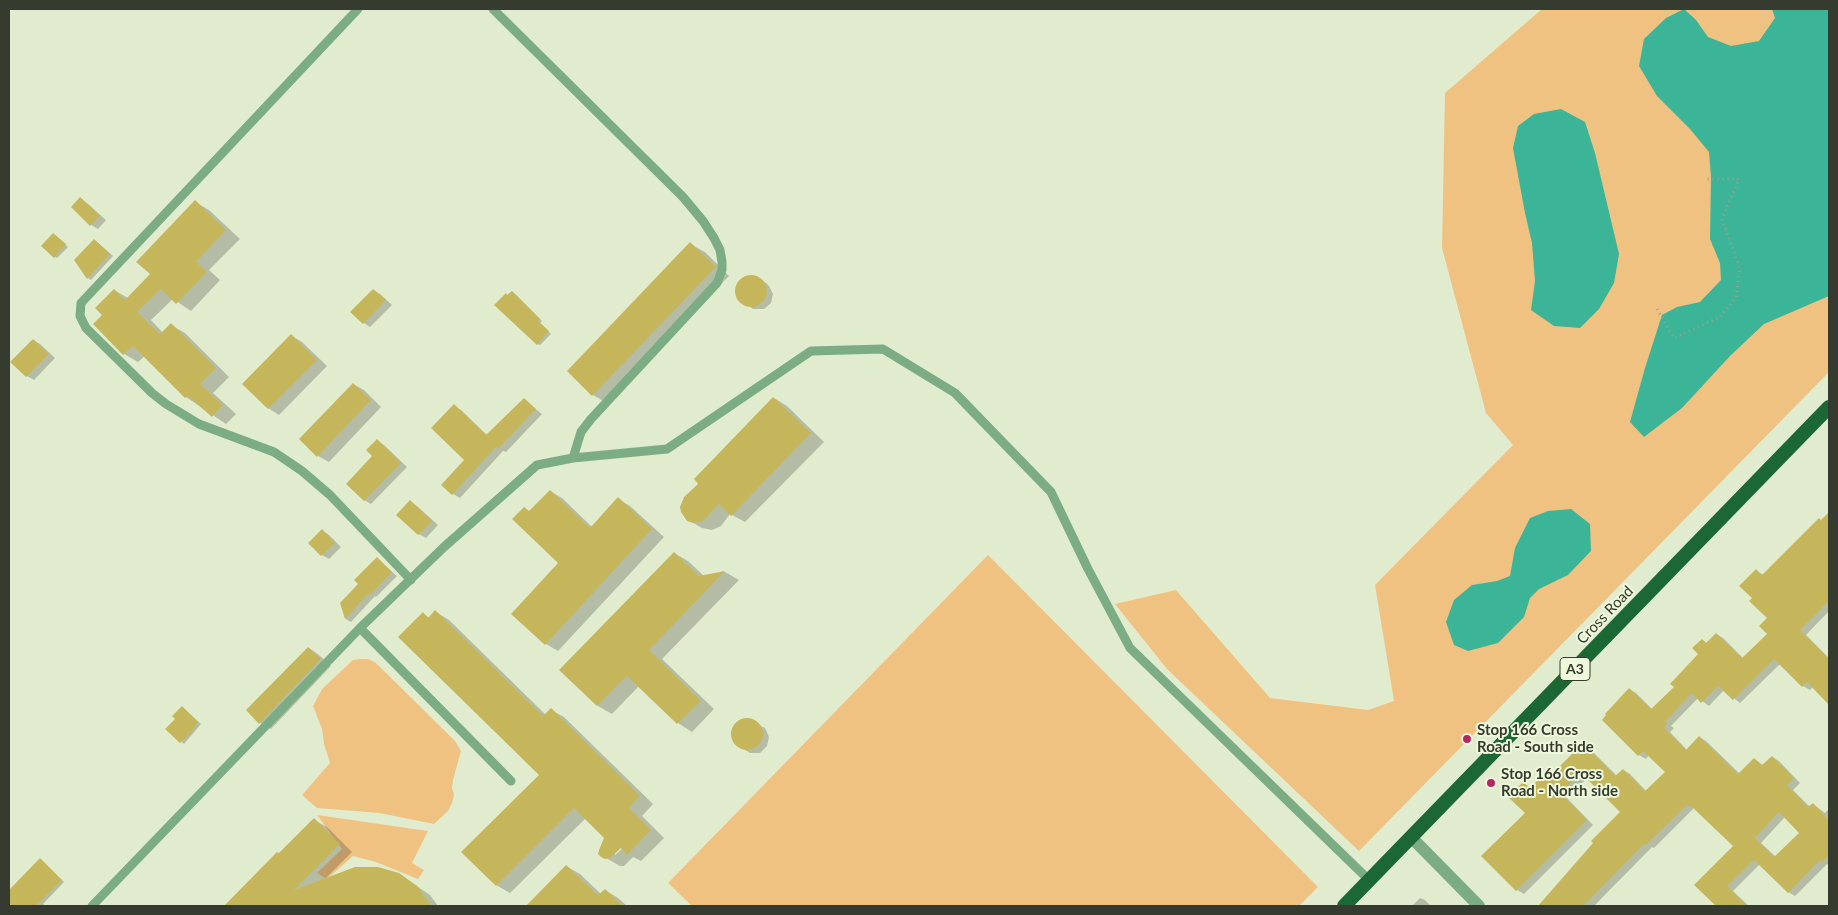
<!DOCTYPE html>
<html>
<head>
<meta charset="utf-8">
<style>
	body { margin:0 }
	#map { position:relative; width:1838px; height:915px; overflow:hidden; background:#e1eccf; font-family:Lato,sans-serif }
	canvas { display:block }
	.frame { position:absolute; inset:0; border:10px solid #363b2f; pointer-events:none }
</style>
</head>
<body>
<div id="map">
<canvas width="1838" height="915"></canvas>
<div class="frame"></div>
</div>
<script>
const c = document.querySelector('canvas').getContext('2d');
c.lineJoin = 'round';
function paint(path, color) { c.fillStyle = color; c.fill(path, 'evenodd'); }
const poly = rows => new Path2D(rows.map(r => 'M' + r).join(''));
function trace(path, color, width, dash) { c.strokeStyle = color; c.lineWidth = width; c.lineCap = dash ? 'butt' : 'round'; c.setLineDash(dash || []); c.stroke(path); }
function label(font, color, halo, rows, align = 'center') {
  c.font = font + ' Lato,sans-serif'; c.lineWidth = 4; c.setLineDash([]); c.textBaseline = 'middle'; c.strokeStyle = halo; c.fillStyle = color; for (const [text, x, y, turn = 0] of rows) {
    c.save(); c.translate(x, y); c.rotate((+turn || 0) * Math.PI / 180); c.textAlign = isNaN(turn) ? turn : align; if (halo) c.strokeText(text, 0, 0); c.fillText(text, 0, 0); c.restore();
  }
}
const green = poly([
	[1542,9,1829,9,1829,372,1359,851,1167,669,1115,604,1176,590,1270,698,1368,710,1394,701,1375,585,1513,445,1486,413,1442,248,1445,93],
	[988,555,1318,887,1299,906,692,906,668,883],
	[360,659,368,659,376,663,455,741,461,751,453,780,452,788,454,795,452,803,448,811,434,824,379,813,317,808,302,795,330,763,324,744,322,729,313,706,322,689,353,660],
	[317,815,428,831,412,863,424,870,418,879,376,862,353,856,327,879,317,873,342,849]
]);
const water = poly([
	[1684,9,1696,20,1708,37,1731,46,1759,41,1775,18,1772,9,1829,9,1829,296,1764,324,1730,356,1682,408,1644,437,1630,422,1645,368,1662,315,1677,307,1700,302,1721,280,1720,263,1710,239,1711,177,1709,152,1690,129,1657,96,1639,66,1644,39,1666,18],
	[1561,109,1585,122,1595,153,1619,254,1614,283,1599,309,1580,328,1554,326,1531,310,1535,281,1532,243,1525,213,1513,148,1518,126,1534,114],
	[1571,509,1590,524,1591,551,1568,575,1539,589,1530,598,1524,617,1498,643,1468,651,1454,645,1446,622,1454,600,1472,585,1497,581,1510,576,1515,548,1530,518,1548,511]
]);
const shadow = poly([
	[80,199,87,203,106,220,98,229,91,225],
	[195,202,209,210,240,239,209,270,220,280,191,311,173,299,151,320,163,333,171,325,185,333,229,377,213,393,236,414,226,424,186,397,145,356,138,362,124,354,94,324,104,315,114,290,128,298,151,274],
	[56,236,68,247,57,258,54,256],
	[97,242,113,256,91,280,88,278,76,260],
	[690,244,705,252,729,276,607,403,593,395],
	[749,277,758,279,766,283,769,286,773,294,771,303,764,309,753,309,738,298,737,294,738,284,741,281],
	[373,290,380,294,392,305,370,327,364,323],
	[515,294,542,321,540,323,551,334,540,345,537,344,508,296],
	[292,336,302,342,327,366,279,415,268,408],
	[33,340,40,344,55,358,34,380,27,376,12,362],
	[353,384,364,390,381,407,329,462,318,456],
	[774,398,787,406,824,442,745,522,730,514,721,526,712,530,702,528,688,520],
	[524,400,542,414,506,452,503,451,460,498,453,494,465,460,454,406,461,410,488,436],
	[377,441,384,445,407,467,371,504,364,500],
	[550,491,562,498,592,527,618,499,630,506,664,537,558,651,546,644,559,563,530,512],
	[410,502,417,506,438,525,426,538,419,534,398,515],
	[1829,514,1829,611,1806,635,1829,658,1829,670,1828,672,1829,674,1829,703,1813,687,1810,690,1803,686,1780,664,1740,703,1724,690,1709,706,1698,698,1671,726,1674,728,1670,732,1687,750,1699,737,1706,741,1740,774,1754,759,1764,766,1772,757,1779,761,1800,783,1793,790,1810,807,1813,804,1825,813,1829,809,1829,865,1827,864,1795,896,1788,892,1760,864,1733,891,1749,906,1717,906,1696,885,1735,846,1694,808,1654,848,1652,847,1595,905,1596,906,1543,906,1541,904,1622,812,1588,778,1566,797,1593,825,1524,894,1517,890,1483,856,1526,813,1523,783,1531,788,1548,780,1584,745,1590,749,1617,776,1623,770,1630,774,1647,792,1667,772,1649,755,1646,759,1639,755,1629,689,1636,693,1653,710,1675,687,1700,654,1702,640,1707,643,1716,634,1723,638,1744,659,1769,634,1768,618,1754,598,1756,571,1764,575],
	[1785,817,1801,833,1776,857,1761,843],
	[322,530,329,535,341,547,329,559,322,555,309,543],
	[674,553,688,561,704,576,725,572,739,580,662,659,714,709,692,732,678,723,639,686,612,714,598,706,561,670],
	[377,559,397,576,376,597,375,596,351,622,346,619,342,603,360,584],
	[436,612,449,620,546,715,551,710,564,717,653,804,642,816,664,838,641,861,633,857,624,866,620,866,606,858,605,837,586,818,510,893,496,885,540,775,423,614,430,618],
	[625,843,626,845,615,855,615,852],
	[309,648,319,655,331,666,271,729,260,723],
	[183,708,201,724,184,744,167,729,177,719],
	[748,720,765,728,769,737,767,746,760,753,750,753,734,743,732,733,733,729,739,722],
	[314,820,327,827,352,852,324,880,399,874,430,895,438,906,225,906,277,853,279,854],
	[40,860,64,882,43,904,46,906,14,906,9,902,9,892],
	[566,866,580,874,601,894,605,890,618,898,627,906,527,906],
	[1420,898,1425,900,1431,906,1412,906]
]);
const building = poly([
	[80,197,100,216,90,226,71,207],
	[195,200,226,230,196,262,207,272,176,304,161,289,137,312,160,334,171,323,216,368,200,384,223,405,212,417,188,396,185,398,133,346,123,355,93,324,102,315,95,308,114,289,125,300,150,274,136,262],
	[53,233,66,244,54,258,41,246],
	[94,239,110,254,87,279,74,260],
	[690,242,716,267,592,396,567,371],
	'735 291a16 16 0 1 1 32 0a16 16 0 1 1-32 0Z',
	[373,289,386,300,363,324,350,312],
	[512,291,540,319,538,321,549,331,537,345,494,305,506,293,507,295],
	[291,334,317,360,268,409,242,384],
	[33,339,49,354,26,377,10,362],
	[353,383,371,400,317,457,299,439],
	[773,397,811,433,731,516,719,504,703,521,693,523,687,521,681,512,680,507,684,497,698,484,694,479],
	[524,398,536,409,498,449,496,447,452,495,441,485,464,460,431,428,454,404,486,435],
	[377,439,401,463,364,501,346,484,372,456,366,450],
	[550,490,590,528,618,497,652,529,545,645,511,614,558,563,512,519,524,507,529,511],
	[410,500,432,521,418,535,396,515],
	[1829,512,1829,601,1800,630,1829,659,1829,705,1807,682,1802,687,1774,659,1733,700,1718,686,1701,703,1692,693,1665,722,1667,724,1664,728,1686,750,1699,736,1738,774,1754,758,1762,765,1772,756,1794,778,1787,785,1808,807,1813,803,1829,820,1829,855,1822,863,1820,860,1788,893,1754,860,1727,886,1747,906,1716,906,1694,885,1733,846,1691,806,1690,807,1687,805,1646,845,1645,843,1583,906,1538,906,1593,843,1591,841,1620,812,1581,773,1560,793,1587,820,1516,891,1481,856,1525,813,1508,797,1523,782,1530,788,1543,775,1547,779,1583,743,1615,776,1623,769,1645,791,1665,772,1643,751,1638,756,1602,720,1606,715,1605,714,1629,688,1651,709,1674,687,1670,684,1698,654,1692,648,1702,639,1706,643,1716,633,1742,658,1767,634,1759,626,1767,618,1749,601,1752,598,1739,586,1756,569,1762,575,1819,518,1821,520],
	[1779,812,1799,833,1774,857,1755,838],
	[322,529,335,543,321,556,308,543],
	[674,552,699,576,725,571,649,650,701,701,677,724,627,676,597,706,559,670],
	[377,557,392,572,370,595,368,594,345,619,340,603,358,584,354,580],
	[435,610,543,716,551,708,640,796,629,808,651,830,627,855,621,848,610,858,605,859,601,857,598,854,599,850,604,838,574,808,496,886,461,852,539,775,398,637,423,612,428,618],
	[308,647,321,659,259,724,246,710],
	[182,706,198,722,191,733,180,743,165,729,175,719,172,716],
	'731 734a16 16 0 1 1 32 0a16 16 0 1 1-32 0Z',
	[314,818,340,844,294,890,355,867,378,867,399,873,417,886,431,906,224,906,277,852,279,853],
	[40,858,62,880,36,906,9,906,9,890],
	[566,865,598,895,605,889,623,906,526,906]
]);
const path = poly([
	[1657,309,1674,338,1720,317,1736,297,1740,269,1722,219,1739,179,1704,179]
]);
const service = poly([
	[358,9,81,303,80,316,86,328,152,393,166,404,199,424,274,452,302,471,330,495,411,580],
	[493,9,683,197,703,221,714,238,720,250,722,262,722,270,717,283,591,419,581,432,573,458],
	[360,628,511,781],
	[92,906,360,628,444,547,537,465,573,458,667,449,811,351,883,349,955,393,1051,492,1088,569,1130,648,1369,880]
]);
const minor = poly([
	[1411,837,1479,906]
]);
const trunk = poly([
	[1344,906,1829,407]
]);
const markers = [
	[1467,739,5,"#b32863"],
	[1491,783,5,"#b32863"]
];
const shields = [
	[1575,669,30]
];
const shieldNames = [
	["A3",1575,669]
];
const streetNames = [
	["Cross Road",1605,615,-46]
];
const poiNames = [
	["Stop 166 Cross",1477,730],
	["Road - South side",1477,747],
	["Stop 166 Cross",1501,774],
	["Road - North side",1501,791]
];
paint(green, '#f0c282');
paint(water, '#3bb498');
paint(shadow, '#0003');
paint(building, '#c6b65b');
trace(path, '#99a28c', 3, [1, 4]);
trace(service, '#7bac84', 9);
trace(minor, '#7bac84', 12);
trace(trunk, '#1c6834', 14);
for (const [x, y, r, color] of markers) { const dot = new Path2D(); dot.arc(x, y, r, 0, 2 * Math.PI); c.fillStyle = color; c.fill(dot); trace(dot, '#eef9dc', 2); }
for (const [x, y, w] of shields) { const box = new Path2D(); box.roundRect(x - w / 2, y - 11.5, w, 23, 4); c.fillStyle = '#eef9dc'; c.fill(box); trace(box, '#363b2f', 1); }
label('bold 14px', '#363b2f', null, shieldNames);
label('15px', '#363b2f', '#eef9dc', streetNames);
label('bold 15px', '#363b2f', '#eef9dc', poiNames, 'left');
</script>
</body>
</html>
